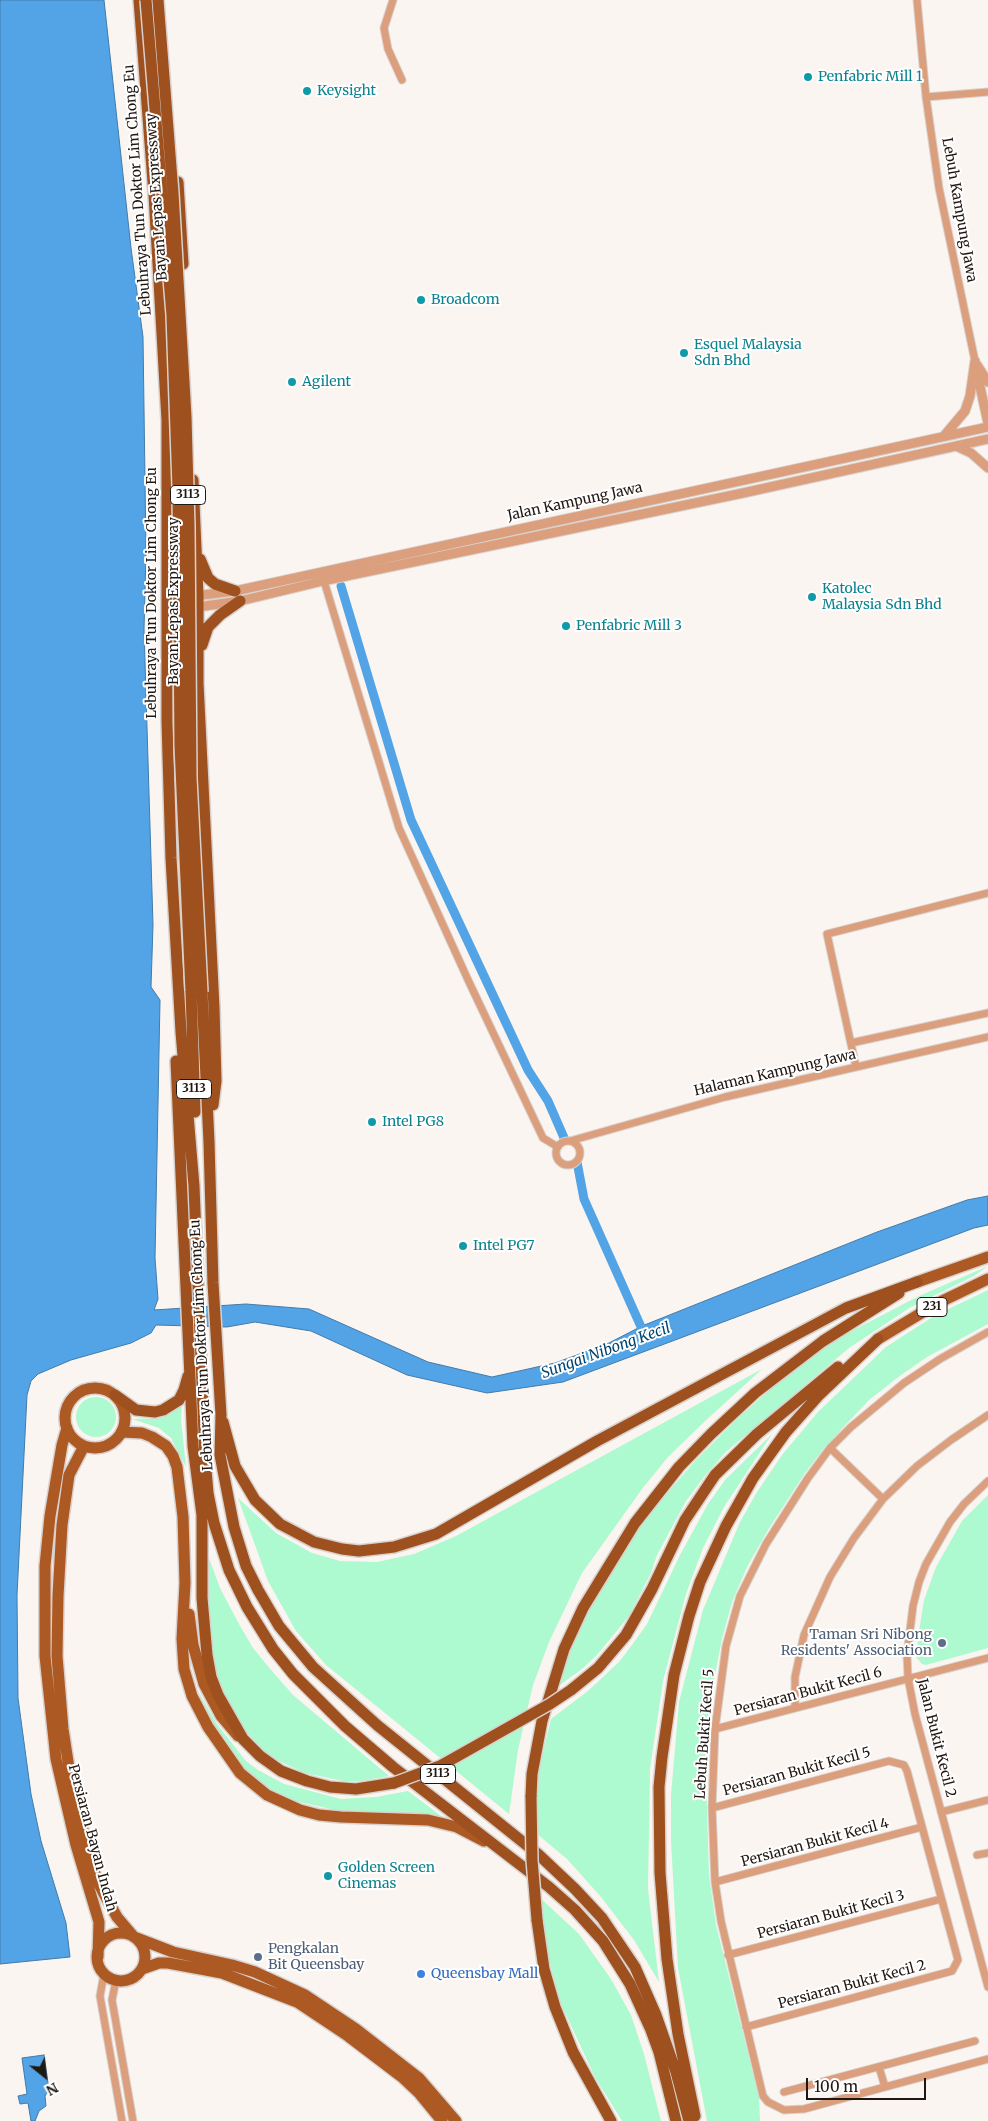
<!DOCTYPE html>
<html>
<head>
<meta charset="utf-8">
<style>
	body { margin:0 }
	#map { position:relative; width:988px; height:2121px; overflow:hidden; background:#fbf5f1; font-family:Merriweather,serif }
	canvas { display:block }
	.north { position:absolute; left:20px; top:2051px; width:50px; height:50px; -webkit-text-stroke:4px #fff; paint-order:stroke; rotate:151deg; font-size:14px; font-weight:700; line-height:20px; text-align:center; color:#211711 }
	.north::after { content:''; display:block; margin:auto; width:18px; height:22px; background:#211711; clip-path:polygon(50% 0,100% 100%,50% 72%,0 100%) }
	.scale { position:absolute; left:806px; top:2078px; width:120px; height:22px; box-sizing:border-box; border:2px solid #211711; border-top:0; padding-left:6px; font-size:15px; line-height:18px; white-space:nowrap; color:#211711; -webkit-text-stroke:4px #fff; paint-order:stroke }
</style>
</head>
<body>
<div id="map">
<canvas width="988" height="2121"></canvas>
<div class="north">N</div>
<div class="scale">100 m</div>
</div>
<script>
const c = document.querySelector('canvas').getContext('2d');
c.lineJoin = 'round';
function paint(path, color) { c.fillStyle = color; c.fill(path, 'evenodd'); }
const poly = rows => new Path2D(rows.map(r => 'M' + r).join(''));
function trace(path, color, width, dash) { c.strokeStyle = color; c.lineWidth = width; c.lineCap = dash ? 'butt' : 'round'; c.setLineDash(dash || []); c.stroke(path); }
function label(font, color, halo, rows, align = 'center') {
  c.font = font + ' Merriweather,serif'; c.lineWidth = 4; c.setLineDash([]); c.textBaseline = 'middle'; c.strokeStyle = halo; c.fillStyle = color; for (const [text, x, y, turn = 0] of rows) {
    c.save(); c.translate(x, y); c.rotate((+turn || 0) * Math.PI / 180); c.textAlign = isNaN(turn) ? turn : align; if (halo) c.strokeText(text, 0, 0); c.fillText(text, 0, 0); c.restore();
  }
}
const green = poly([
	[988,1266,974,1276,911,1307,849,1348,727,1451,707,1473,686,1501,657,1555,651,1573,629,1616,597,1655,582,1669,553,1690,580,1625,631,1540,654,1508,696,1460,736,1420,782,1379,818,1352,846,1334,919,1296],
	[988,1290,988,1324,927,1357,901,1375,869,1400,825,1447,805,1473,768,1530,747,1567,732,1602,722,1639,713,1685,709,1729,706,1778,709,1875,716,1925,759,2097,760,2121,707,2121,678,1968,671,1841,671,1795,679,1702,703,1610,740,1522,757,1492,782,1455,818,1412,886,1347,934,1316],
	[762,1369,702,1424,668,1457,642,1489,582,1573,549,1642,533,1685,518,1750,509,1814,326,1665,296,1631,268,1581,238,1498,276,1533,312,1553,340,1561,377,1562,414,1554,456,1536],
	'76 1417a20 20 0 1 1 40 0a20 20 0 1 1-40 0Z',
	[182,1400,181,1420,186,1467,171,1438,159,1428,132,1419,160,1418,170,1414],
	[772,1434,724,1507,703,1548,686,1594,663,1681,650,1769,648,1889,659,1982,634,1940,601,1897,567,1859,537,1834,537,1778,551,1719,588,1691,619,1662,632,1645,647,1624,680,1555,708,1504,725,1480],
	[988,1495,988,1648,926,1665,922,1664,916,1657,919,1631,924,1600,936,1567,962,1521],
	[209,1558,220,1588,239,1624,253,1648,272,1671,293,1695,389,1776,360,1781,344,1781,304,1773,269,1756,247,1733,227,1702,217,1678,212,1658,209,1622],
	[196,1687,217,1724,246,1761,258,1770,284,1784,341,1799,376,1797,408,1791,441,1816,340,1811,290,1800,272,1791,251,1777,235,1759,219,1735],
	[536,1894,579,1934,611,1979,631,2015,644,2054,661,2121,622,2121,595,2077,560,2002,544,1940]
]);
const water = poly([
	[0,0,104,0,131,248,143,337,146,553,144,629,153,925,151,987,160,1000,155,1258,158,1299,154,1310,246,1304,309,1309,428,1362,492,1377,555,1363,607,1344,642,1326,877,1232,967,1200,988,1196,988,1225,974,1228,563,1382,487,1393,407,1375,311,1331,255,1322,227,1327,156,1325,151,1333,131,1343,71,1360,38,1374,31,1381,27,1395,17,1595,18,1698,31,1794,41,1841,66,1923,70,1957,0,1964,0,0],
	[44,2055,49,2090,45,2096,46,2106,39,2111,35,2121,31,2121,28,2103,20,2104,18,2096,27,2094,22,2058,44,2055]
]);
const canal = poly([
	[341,586,411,820,528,1070,548,1101,565,1140],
	[577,1162,584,1199,646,1338]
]);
const minor = poly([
	[393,0,384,28,388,49,402,80],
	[917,0,926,97,939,188,975,361],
	[926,97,988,92],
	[324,581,399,828,469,982,543,1138,558,1147],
	[851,1043,988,1013],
	[856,1067,827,934,988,893],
	[570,1141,725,1097,988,1037],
	'556 1153a12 12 0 1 1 24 0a12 12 0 1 1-24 0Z',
	[988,1332,940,1359,904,1383,851,1427,830,1448,808,1478,766,1544,740,1596,726,1646,715,1729,712,1808,715,1882,721,1921,763,2096,768,2102,784,2110,804,2109,988,2059],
	[830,1448,883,1499],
	[988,1481,964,1504,950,1522,926,1564,919,1582,913,1606,907,1655,908,1678,915,1714,988,1987],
	[795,1708,795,1677,804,1635,830,1577,854,1538,883,1499,917,1466,951,1440,988,1415],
	[715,1729,988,1658],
	[712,1808,889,1761,904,1765,907,1771,958,1960,952,1971,746,2027],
	[941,1812,988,1800],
	[977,1855,988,1853],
	[715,1882,922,1827],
	[728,1955,941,1899],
	[104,1974,100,1996,122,2121],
	[116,1980,112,2000,133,2121],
	[879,2067,885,2087],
	[784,2092,975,2041]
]);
const tertiary = poly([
	[977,365,988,382],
	[976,368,988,423],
	[944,436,965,411,970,396,975,361],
	[956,446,971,453,988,468],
	[194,596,235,591,988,427],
	[198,607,240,601,327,580,743,493,988,439]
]);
const primary = poly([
	[917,1282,988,1257],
	[878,1339,938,1303,988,1279],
	'65 1418a30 30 0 1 1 60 0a30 30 0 1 1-60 0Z',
	[67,1428,62,1445,50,1516,45,1566,45,1656,56,1759,76,1845,99,1922,98,1957],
	[122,1432,142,1433,152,1437,166,1446,173,1456,177,1467,183,1517,185,1583,182,1639,184,1669,192,1696,208,1727,240,1773,267,1795,300,1810,319,1815,341,1817,428,1820,457,1827,484,1841],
	[84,1446,69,1475,62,1525,58,1596,57,1656,63,1729,69,1768,83,1830,96,1878,103,1892,117,1917,134,1937,173,1952,232,1965,255,1972,305,1995,356,2029,419,2078,456,2121],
	[189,1614,193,1645,204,1684,221,1716,238,1736],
	'97 1957a24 24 0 1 1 48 0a24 24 0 1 1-48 0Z',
	[142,1969,159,1963,168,1963,222,1973,297,2002,348,2036,402,2077,419,2093,442,2121]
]);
const trunk = poly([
	[139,0,154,195,167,420,167,721,171,858,181,1032,194,1186,205,1458,208,1493,214,1523,229,1570,247,1607,273,1649,293,1674,345,1726,393,1767,549,1887,575,1910,603,1941,630,1984,651,2030,659,2052,676,2121],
	[178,182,183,264],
	[193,480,198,595,198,683,214,1008,216,1081,213,1105],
	[200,559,208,578,215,584,235,591],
	[202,645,208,627,220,615,240,601],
	[191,991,195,1112],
	[202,992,209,1142,213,1283,221,1415,220,1455,234,1527,246,1566,258,1590,279,1626,313,1667,377,1725,539,1855,575,1889,602,1918,635,1967,656,2015,676,2072,689,2121],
	[176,1061,193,1446,202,1515,202,1598,207,1655,211,1677,218,1695,243,1739,260,1756,281,1771,307,1781,330,1787,356,1789,394,1783],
	[115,1395,136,1410,155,1412,163,1410,179,1400,184,1390,188,1376],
	[223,1422,235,1466,242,1478,255,1500,280,1524,314,1542,342,1549,359,1551,394,1547,436,1534,597,1441,846,1308,917,1282],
	[571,1690,598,1668,626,1635,652,1589,685,1520,715,1475,757,1434,838,1367],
	[531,1797,532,1774,542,1721,564,1649,583,1608,635,1523,679,1467,711,1434,755,1393,823,1341,899,1293],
	[537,1920,544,1969,555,2007,573,2052,611,2121],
	[695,2116,678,2034,667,1959,660,1873,659,1787,662,1757,674,1675,689,1616,700,1582,726,1526,753,1478,786,1432,818,1396,878,1339]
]);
const trunkBridge = poly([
	[146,0,172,315,178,487,180,745,191,991],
	[158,0,173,193,186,417,189,527,191,778,202,992],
	[394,1783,440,1766,550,1704,571,1690],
	[531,1797,532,1860,537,1920]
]);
const markers = [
	[808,77,5,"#0f9aa8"],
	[307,91,5,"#0f9aa8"],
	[421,300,5,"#0f9aa8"],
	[684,353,5,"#0f9aa8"],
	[292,382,5,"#0f9aa8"],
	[812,597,5,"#0f9aa8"],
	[566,626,5,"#0f9aa8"],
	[372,1122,5,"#0f9aa8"],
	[463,1246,5,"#0f9aa8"],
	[942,1643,5,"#5c6f8a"],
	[328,1876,5,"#0f9aa8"],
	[258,1957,5,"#5c6f8a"],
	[421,1974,5,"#3f7fe0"]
];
const shields = [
	[188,495,35],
	[194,1089,35],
	[932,1307,30],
	[438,1774,35]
];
const shieldNames = [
	["3113",188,495],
	["3113",194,1089],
	["231",932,1307],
	["3113",438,1774]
];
const cultureNames = [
	["Penfabric Mill 1",818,77],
	["Keysight",317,91],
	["Broadcom",431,300],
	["Esquel Malaysia",694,345],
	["Sdn Bhd",694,361],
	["Agilent",302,382],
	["Katolec",822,589],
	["Malaysia Sdn Bhd",822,605],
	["Penfabric Mill 3",576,626],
	["Intel PG8",382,1122],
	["Intel PG7",473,1246],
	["Golden Screen",338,1868],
	["Cinemas",338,1884]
];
const streetNames = [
	["Lebuhraya Tun Doktor Lim Chong Eu",138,190,-94],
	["Bayan Lepas Expressway",157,197,-94],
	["Lebuh Kampung Jawa",959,210,80],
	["Jalan Kampung Jawa",575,502,-12],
	["Lebuhraya Tun Doktor Lim Chong Eu",152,593,-90],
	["Bayan Lepas Expressway",174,601,-90],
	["Halaman Kampung Jawa",775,1073,-13],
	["Lebuhraya Tun Doktor Lim Chong Eu",202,1345,-93],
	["Persiaran Bukit Kecil 6",808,1692,-15],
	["Lebuh Bukit Kecil 5",705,1734,-86],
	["Jalan Bukit Kecil 2",936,1738,76],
	["Persiaran Bukit Kecil 5",797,1772,-15],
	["Persiaran Bayan Indah",92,1838,75],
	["Persiaran Bukit Kecil 4",815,1843,-15],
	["Persiaran Bukit Kecil 3",831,1915,-15],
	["Persiaran Bukit Kecil 2",852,1985,-15]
];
const serviceNames = [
	["Taman Sri Nibong",932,1635],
	["Residents' Association",932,1651],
	["Pengkalan",268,1949,"left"],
	["Bit Queensbay",268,1965,"left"]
];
const shopNames = [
	["Queensbay Mall",431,1974]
];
const waterNames = [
	["Sungai Nibong Kecil",606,1351,-20]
];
paint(green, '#adf9d0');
paint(water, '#52a4e7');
trace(water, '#437aa7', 1);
trace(canal, '#52a4e7', 9);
trace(minor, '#d8d1cd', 9);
trace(tertiary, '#d8d1cd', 11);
trace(primary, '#d8d1cd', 14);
trace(trunk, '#d8d1cd', 14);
trace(minor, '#db9f7e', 7);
trace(tertiary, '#db9f7e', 9);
trace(primary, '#ad5923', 11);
trace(trunk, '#9e501e', 11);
trace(trunkBridge, '#d8d1cd', 14, []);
trace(trunkBridge, '#9e501e', 11);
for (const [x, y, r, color] of markers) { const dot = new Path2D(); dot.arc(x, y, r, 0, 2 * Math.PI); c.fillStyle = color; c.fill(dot); trace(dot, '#fff', 2); }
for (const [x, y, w] of shields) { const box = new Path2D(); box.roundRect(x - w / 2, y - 9.5, w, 19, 4); c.fillStyle = '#fff'; c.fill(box); trace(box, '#211711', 1); }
label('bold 12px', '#211711', null, shieldNames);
label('14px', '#0d838f', '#fff', cultureNames, 'left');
label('14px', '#211711', '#fff', streetNames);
label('14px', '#4e5e75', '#fff', serviceNames, 'right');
label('14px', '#366cbe', '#fff', shopNames, 'left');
label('italic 15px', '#024470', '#fff', waterNames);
</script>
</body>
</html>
